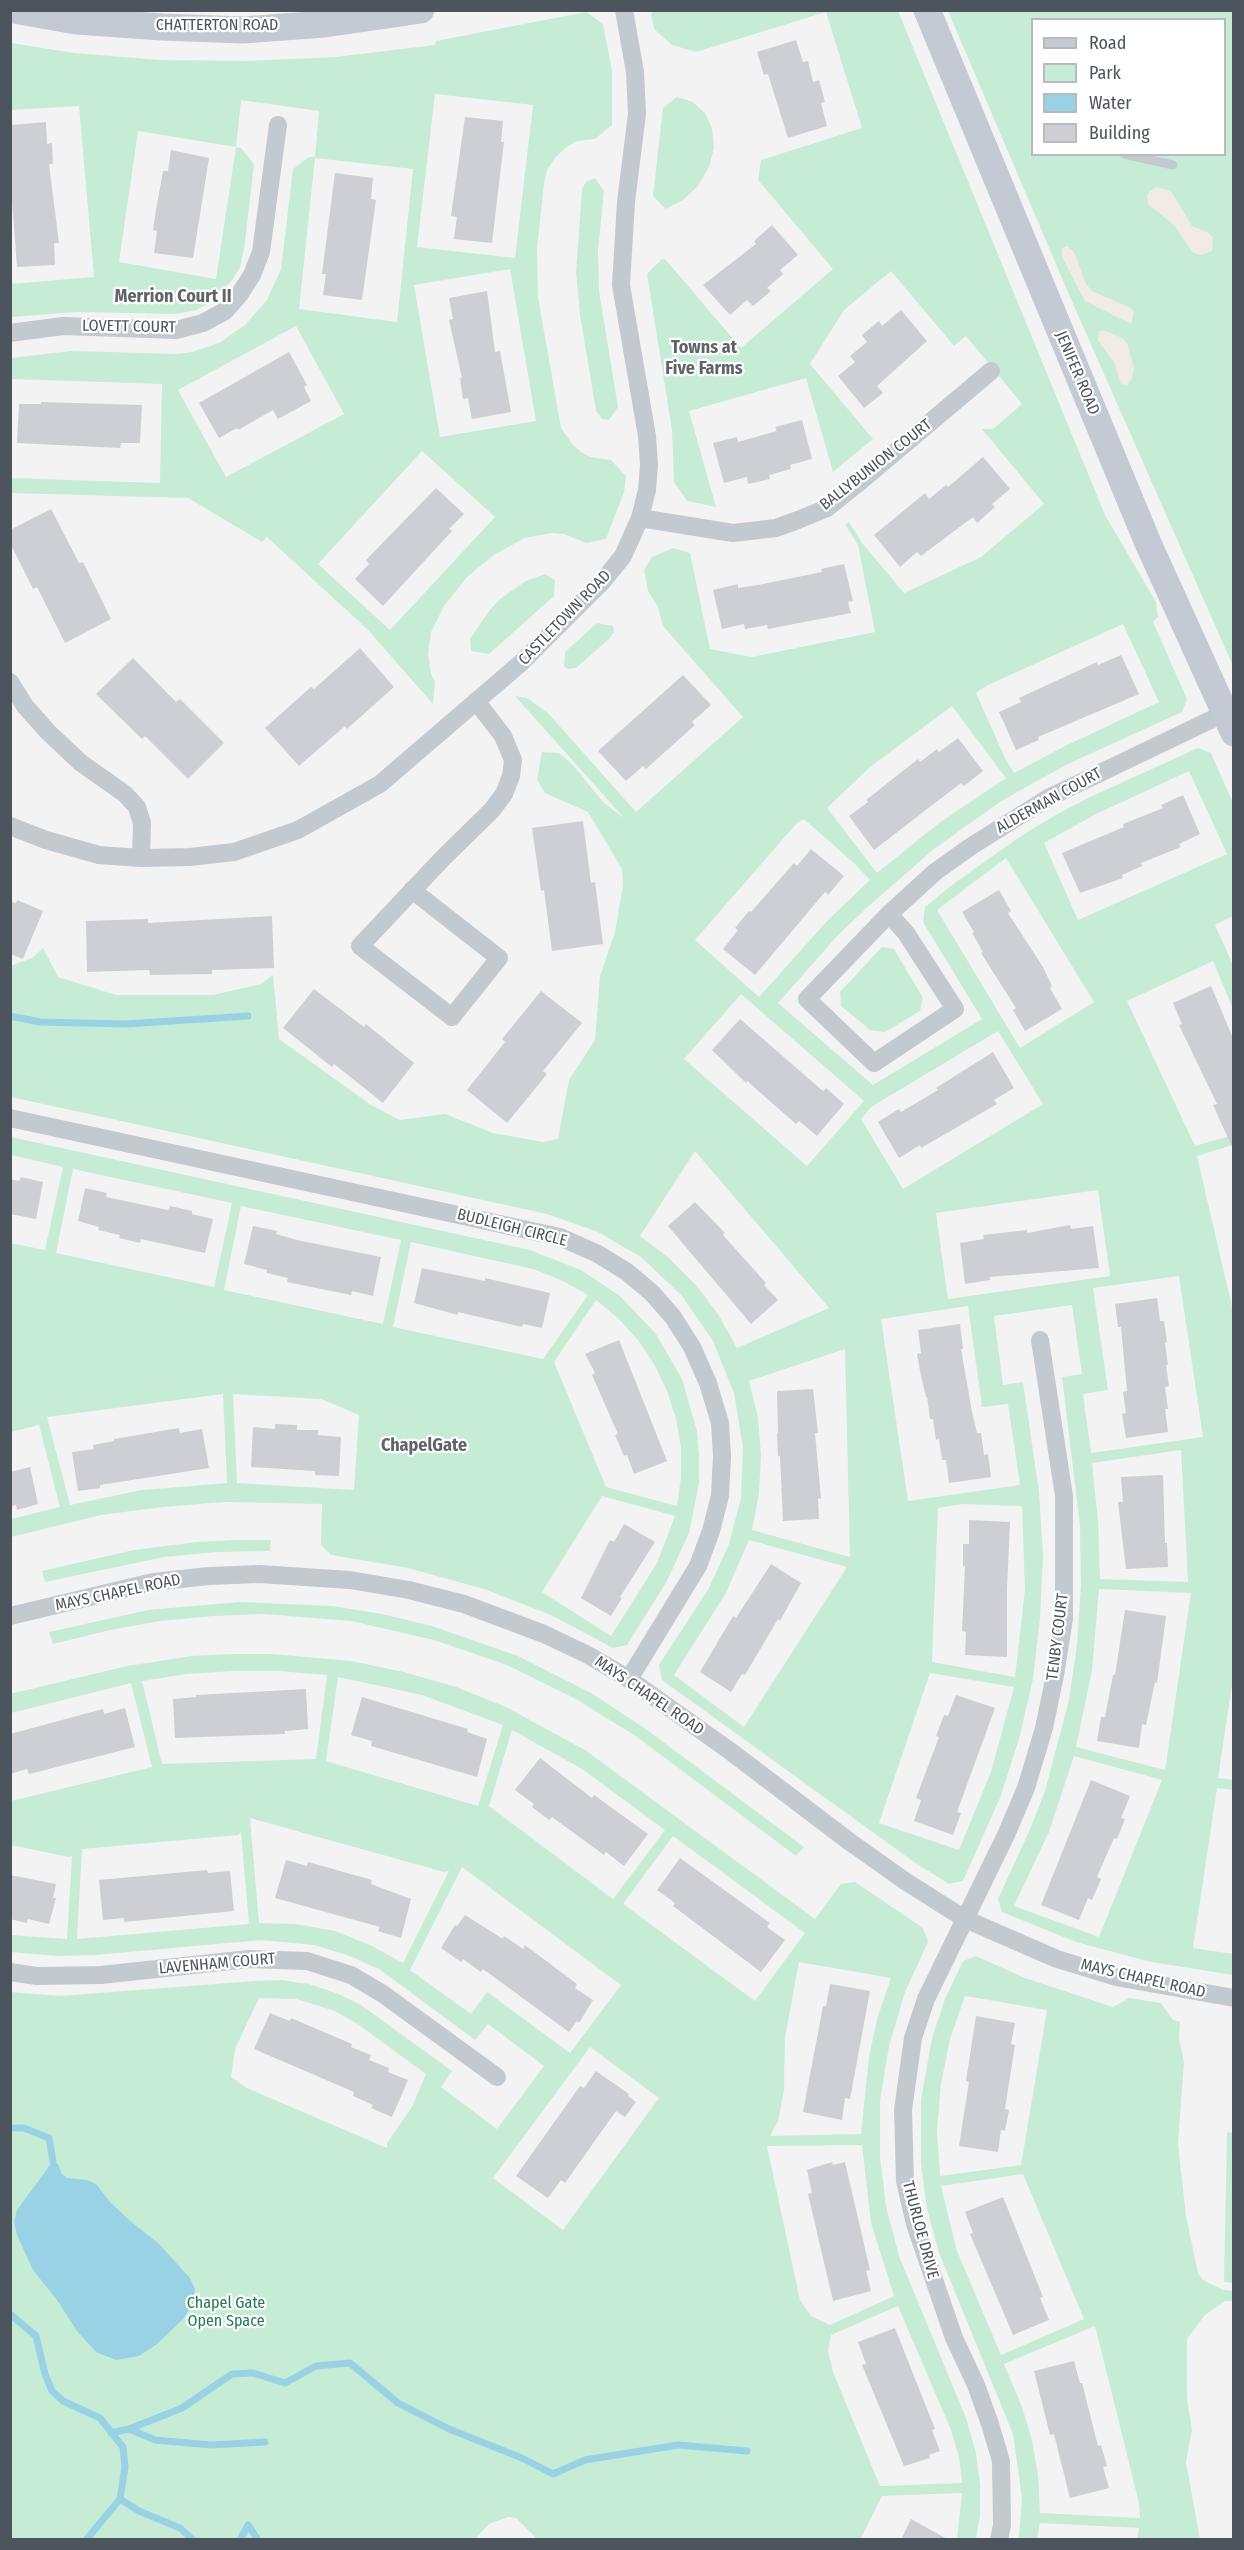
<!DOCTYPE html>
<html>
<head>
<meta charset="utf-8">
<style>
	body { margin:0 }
	#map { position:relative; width:1244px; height:2550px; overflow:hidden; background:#f4f3f3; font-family:"Fira Sans Condensed",sans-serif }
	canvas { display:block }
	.frame { position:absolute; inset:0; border:12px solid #4c555e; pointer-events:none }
	.legend { position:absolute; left:1031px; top:18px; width:195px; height:138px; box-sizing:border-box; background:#fff; border:2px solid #b7bbbf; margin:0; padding:8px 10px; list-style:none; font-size:18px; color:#4c555e }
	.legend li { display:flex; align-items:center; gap:12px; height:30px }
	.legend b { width:30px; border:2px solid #b7bbbf }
</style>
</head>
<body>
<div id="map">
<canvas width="1244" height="2550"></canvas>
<div class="frame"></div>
<ul class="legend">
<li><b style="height:8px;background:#c3cad3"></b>Road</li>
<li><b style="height:16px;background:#c7ecd6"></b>Park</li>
<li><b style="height:16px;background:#99d2e4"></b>Water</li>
<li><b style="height:16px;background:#cdcfd4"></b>Building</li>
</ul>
</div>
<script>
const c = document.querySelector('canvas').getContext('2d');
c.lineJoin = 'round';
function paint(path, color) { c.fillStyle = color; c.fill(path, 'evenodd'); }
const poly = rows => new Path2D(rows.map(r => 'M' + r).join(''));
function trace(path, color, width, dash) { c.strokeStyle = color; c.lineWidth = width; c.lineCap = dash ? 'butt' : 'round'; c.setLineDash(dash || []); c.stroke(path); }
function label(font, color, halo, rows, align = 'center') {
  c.font = font + ' "Fira Sans Condensed",sans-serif'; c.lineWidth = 4.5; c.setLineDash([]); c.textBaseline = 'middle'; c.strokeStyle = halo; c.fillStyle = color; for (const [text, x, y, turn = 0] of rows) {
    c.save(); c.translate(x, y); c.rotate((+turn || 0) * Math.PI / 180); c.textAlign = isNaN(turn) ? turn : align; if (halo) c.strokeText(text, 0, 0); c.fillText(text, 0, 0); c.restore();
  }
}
const green = poly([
	[654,10,898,11,1105,515,1156,602,1158,617,1153,622,1187,699,1182,712,1070,763,1035,782,1000,802,934,849,871,904,840,933,778,1003,873,1085,982,1019,923,922,925,907,956,882,1021,836,1054,816,1088,798,1198,748,1211,753,1233,803,1233,916,1215,925,1233,965,1233,1009,1213,961,1127,1001,1195,1146,1233,1135,1233,1145,1197,1156,1233,1311,1234,1672,1218,1778,1233,1780,1234,1790,1217,1788,1193,1948,1233,1954,1233,1975,1151,1962,1076,1942,1002,1912,998,1899,1031,1827,1045,1791,1069,1700,1077,1645,1081,1585,1080,1526,1062,1377,1082,1374,1072,1305,994,1316,1003,1385,1023,1382,1039,1492,1043,1555,1040,1618,1033,1679,1019,1739,1000,1798,963,1881,949,1884,914,1862,662,1680,659,1665,709,1588,729,1544,741,1498,743,1448,734,1393,713,1341,682,1296,641,1257,598,1232,547,1214,11,1097,10,966,32,958,43,948,58,977,116,995,213,995,261,984,273,975,279,1039,371,1105,400,1120,445,1114,493,1133,543,1142,558,1139,569,1080,595,1040,600,976,615,932,623,885,622,869,588,812,545,793,537,780,542,752,559,753,572,764,604,803,624,818,515,696,527,698,548,713,636,812,743,717,663,626,658,607,648,591,644,570,652,557,673,548,690,553,710,649,752,657,875,632,858,545,845,524,849,522,862,543,904,593,981,557,1044,504,982,429,993,429,1022,404,966,336,954,346,891,271,844,310,810,364,873,439,833,472,806,378,689,411,716,507,687,501,674,482,672,430,647,274,662,259,665,259,741,348,833,269,758,180,761,160,862,128,826,12,696,52,672,45,654,29,651,14],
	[1123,624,1159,702,1065,746,1014,773,1005,758,976,693,988,685],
	[952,706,1006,778,939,823,877,873,827,808,870,767],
	[1189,771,1227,854,1078,920,1044,843,1096,814],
	[804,819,856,865,870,880,828,920,759,997,695,940,797,823],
	[1006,858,1094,1002,1020,1048,937,910],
	[741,994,864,1101,807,1166,684,1059],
	[998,1031,1043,1104,903,1189,861,1119,871,1107],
	[695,1151,829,1308,737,1348,718,1314,696,1285,669,1258,640,1236],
	[1098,1190,1110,1276,948,1299,936,1213],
	[1179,1276,1203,1437,1091,1453,1083,1394,1108,1390,1093,1288],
	[968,1306,982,1407,1008,1404,1020,1485,908,1501,881,1319],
	[845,1349,850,1557,752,1530,759,1493,761,1455,758,1418,749,1381],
	[1181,1450,1188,1582,1100,1579,1098,1520,1092,1463],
	[962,1504,1022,1506,1025,1589,1015,1677,932,1662,938,1508],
	[749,1540,847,1567,744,1727,674,1675,726,1593],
	[1099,1589,1191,1593,1165,1770,1076,1747,1092,1670],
	[930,1673,1014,1687,991,1772,959,1850,879,1823],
	[1074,1756,1162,1780,1099,1937,1014,1906,1049,1832],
	[948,11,1233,11,1233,666,1070,297],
	[1032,20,1224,20,1224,154,1032,154],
	[586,12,603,24,612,70,612,125,595,139,577,141,565,148,555,158,547,170,544,184,537,248,538,297,561,428,573,445,581,452,590,457,611,460,626,476,624,492,606,539,586,543,564,534,551,533,525,538,495,554,467,577,444,606,431,632,428,654,431,674,435,682,433,704,367,629,267,537,262,542,188,498,11,493,11,478,160,483,162,384,11,379,11,358,71,351,178,354,192,352,219,343,245,325,267,300,281,269,293,169,309,157,315,157,319,111,241,100,236,147,138,131,119,262,216,279,236,147,241,148,254,164,244,250,240,267,233,279,211,302,196,310,176,314,76,312,11,317,11,284,94,277,79,106,11,110,11,43,74,53,160,60,246,61,335,57,435,45,436,41],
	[435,94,533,105,515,258,417,247],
	[315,158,413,169,397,322,299,309],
	[510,269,536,421,440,437,414,285],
	[296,326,344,414,226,477,178,390],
	[422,451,495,517,390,630,318,564],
	[677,97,693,102,705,113,712,128,714,148,709,167,698,186,683,200,666,209,653,196,663,108],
	[595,178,604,191,598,250,599,291,618,407,609,420,602,419,596,411,580,315,576,272,582,189,586,182],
	[545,574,555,580,554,596,489,654,471,651,470,639,489,611,500,599,526,581],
	[597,623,613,626,614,632,610,638,576,668,568,669,564,666,565,652],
	[882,947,894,949,923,998,920,1011,885,1032,870,1030,841,1006,840,992],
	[11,1137,530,1250,581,1270,620,1296,656,1334,682,1379,697,1431,699,1457,699,1483,689,1533,667,1581,627,1645,613,1648,551,1615,484,1589,408,1568,331,1555,321,1545,322,1504,224,1502,163,1507,101,1515,11,1537,11,1519,60,1507,39,1425,11,1432,10,1243,45,1250,63,1167,11,1155],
	[73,1169,232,1203,214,1287,56,1253],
	[241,1206,401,1240,383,1324,224,1290],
	[411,1242,533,1269,561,1280,588,1295,543,1359,393,1327],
	[596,1300,618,1318,638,1340,654,1364,667,1391,676,1419,681,1448,681,1477,677,1506,606,1487,554,1362],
	[223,1394,227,1483,142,1490,70,1505,47,1417],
	[233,1394,321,1399,359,1415,354,1490,237,1483],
	[602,1496,675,1516,657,1563,611,1636,542,1592],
	[234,1540,271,1540,270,1551,217,1552,164,1557,45,1582,42,1571,134,1550,197,1542],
	[240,1602,332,1606,382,1614,432,1626,518,1656,591,1693,643,1727,804,1847,796,1856,637,1737,576,1699,507,1665,434,1640,351,1621,264,1614,213,1616,160,1621,110,1630,53,1644,49,1632,148,1610],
	[232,1654,272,1654,351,1661,404,1672,456,1687,506,1707,585,1750,815,1919,841,1884,855,1882,923,1928,928,1942,905,1992,889,2046,880,2101,880,2157,886,2206,899,2256,966,2418,976,2453,980,2484,980,2515,976,2539,957,2539,962,2493,882,2496,860,2540,537,2539,516,2518,508,2517,489,2524,474,2540,11,2539,11,1992,60,1996,254,1981,282,1980,309,1984,336,1993,361,2005,452,2071,441,2087,497,2129,544,2066,488,2024,475,2040,379,1969,347,1955,314,1945,261,1940,96,1955,58,1956,11,1952,11,1935,67,1939,72,1856,69,1857,11,1845,11,1801,152,1767,131,1683,11,1713,10,1694,127,1666,192,1656],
	[234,1671,279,1671,327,1675,316,1759,162,1764,142,1681,186,1674],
	[338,1677,422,1695,503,1725,478,1806,326,1761],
	[512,1730,582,1769,665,1830,613,1899,489,1806],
	[250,1818,444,1872,449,1871,403,1963,370,1945,335,1931,296,1924,259,1923],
	[241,1832,249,1924,77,1939,82,1849,238,1835],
	[673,1836,805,1933,755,2001,623,1904],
	[462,1867,621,1985,570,2053,487,1992,471,2014,410,1970],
	[799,1962,891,1978,878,2016,869,2056,861,2134,770,2136,778,2121,784,2091,785,2037],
	[259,1998,296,1999,335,2011,359,2025,426,2074,412,2107,387,2143,387,2148,247,2088,231,2077,235,2049],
	[590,2047,659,2098,563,2230,493,2178],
	[862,2145,871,2223,894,2296,830,2325,811,2316,800,2300,767,2146],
	[898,2306,951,2430,959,2457,962,2483,880,2486,833,2372,828,2350,831,2335],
	[976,1956,1025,1978,1113,2007,1129,1998,1161,2003,1173,2020,1180,2022,1179,2039,1184,2062,1178,2143,1186,2216,1198,2273,1203,2280,1223,2290,1234,2291,1233,2301,1225,2301,1205,2315,1187,2339,1187,2399,1192,2430,1186,2462,1200,2539,1137,2539,1139,2528,1040,2523,1037,2539,1019,2539,1022,2498,1013,2434,939,2253,927,2209,921,2163,921,2100,932,2038,945,1999,963,1961],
	[965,1996,1047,2010,1021,2165,940,2176,937,2131,941,2084,950,2039],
	[1023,2174,1084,2319,1001,2355,957,2251,941,2186],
	[1095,2326,1139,2503,1140,2518,1040,2513,1038,2475,1032,2440,1022,2407,1004,2364],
	[1227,2132,1234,2133,1233,2283,1224,2282]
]);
const sand = poly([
	[1156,187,1171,191,1192,226,1207,232,1213,237,1212,251,1200,255,1192,252,1175,226,1148,204,1147,197,1149,192],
	[1067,246,1074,252,1086,284,1092,291,1131,308,1134,312,1131,324,1085,301,1062,257,1062,248],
	[1104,330,1122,338,1127,343,1134,369,1132,378,1127,385,1121,384,1114,362,1098,341,1099,331]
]);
const water = poly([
	[53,2161,58,2164,62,2174,67,2178,87,2180,96,2184,110,2202,129,2220,159,2244,190,2278,195,2289,193,2304,183,2319,157,2344,139,2356,116,2360,96,2352,77,2331,57,2300,33,2270,17,2235,14,2222,17,2210]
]);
const stream = poly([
	[10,1016,40,1022,126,1024,248,1016],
	[10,2128,24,2128,49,2138,53,2161],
	[10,2314,36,2336,45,2374,52,2391,63,2401,100,2418,123,2447,125,2467,120,2499,86,2540],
	[129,2429,155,2440,211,2445,265,2442],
	[111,2433,129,2429,182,2408,232,2374,253,2373,285,2383,316,2366,350,2363,398,2403,449,2429,522,2458,553,2474,585,2460,678,2445,747,2451],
	[120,2499,139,2511,180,2528,193,2540],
	[240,2540,248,2525,258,2540]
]);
const building = poly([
	[796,40,803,62,808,61,813,82,819,80,825,102,821,103,827,126,788,138,768,74,764,75,757,52],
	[465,117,503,121,501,142,504,142,492,243,454,239,457,217,451,216],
	[46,122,47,144,52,143,53,164,49,164,59,243,54,243,55,265,17,267,10,174,10,125],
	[171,150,209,158,193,258,154,253,157,231,153,230,156,210,163,171,168,171],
	[335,173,373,178,371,199,376,200,362,300,323,295,326,274,322,274],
	[772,225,798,255,780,270,783,274,767,288,771,291,753,306,747,300,730,315,703,285,756,244,754,241],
	[487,291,495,352,500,351,511,412,472,419,468,398,463,399,460,378,462,378,449,320,453,319,449,298],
	[901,310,927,341,877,386,883,393,864,408,838,376,855,362,850,356,867,342,862,335,879,321,882,326],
	[289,352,307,385,304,387,311,401,278,419,273,410,238,430,237,428,219,438,199,403],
	[41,402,142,405,140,443,121,443,120,448,17,443,19,404,41,404],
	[802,420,812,459,790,465,791,469,769,475,770,479,748,484,747,477,724,483,713,443,737,437,738,442,777,431,775,427],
	[983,457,1010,489,992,504,995,507,977,523,973,517,921,556,917,552,900,567,874,535,925,493,929,499,946,485,948,487],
	[436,488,464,514,449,529,452,531,383,606,355,579,369,564,366,560],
	[51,509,79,563,83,562,111,619,65,643,37,587,33,589,10,543,10,530],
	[844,564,853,601,848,602,851,613,768,629,767,625,745,629,744,624,722,629,713,590,738,584,738,588,758,585,822,572,821,569],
	[360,648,394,687,347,729,345,726,299,766,265,728,311,687,314,689],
	[1121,655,1139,694,1038,737,1039,740,1016,750,999,712,1021,702,1019,698,1097,662,1098,665],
	[133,658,176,702,180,699,224,743,188,779,145,736,142,739,96,694],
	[683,675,711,705,692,722,695,725,646,769,643,766,626,781,598,751],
	[958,738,983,771,964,786,961,783,874,850,849,816,868,802,866,800,918,759,920,762,937,749,939,752],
	[1183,795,1200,834,1179,844,1181,847,1141,863,1142,866,1122,875,1123,878,1080,893,1062,853,1124,827,1123,824,1163,808,1161,805],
	[583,821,591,883,595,882,603,944,552,951,544,890,541,891,532,828],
	[811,849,844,876,828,895,825,892,755,975,723,949,738,930,735,928,749,911,751,912,794,863,797,866],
	[999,890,1011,911,1008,913,1043,967,1052,986,1050,988,1062,1009,1025,1031,1013,1010,1016,1008,981,953,983,952,972,933,974,932,962,912],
	[17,900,43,911,23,959,10,954,10,901,16,903],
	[272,916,274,968,212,970,212,974,150,975,149,970,87,972,86,921,148,919,148,923],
	[1211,986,1233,1038,1233,1149,1213,1105,1217,1104,1179,1025,1182,1024,1173,1003],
	[314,989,364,1027,366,1024,414,1063,383,1103,334,1064,332,1067,283,1028],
	[541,991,582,1023,543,1071,547,1074,507,1123,467,1090,505,1042,502,1039],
	[740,1019,823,1091,826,1088,844,1104,817,1136,799,1121,796,1124,747,1081,746,1083,712,1050],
	[993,1052,1014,1088,994,1100,997,1104,921,1148,920,1145,899,1158,878,1122,899,1109,901,1112,938,1090,936,1088],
	[21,1177,43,1182,36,1219,10,1214,10,1179,19,1181],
	[85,1188,107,1193,106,1197,168,1210,170,1206,192,1211,192,1214,213,1219,205,1253,141,1239,140,1243,119,1238,120,1235,98,1230,99,1227,78,1221],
	[695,1202,725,1233,723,1235,766,1283,764,1285,778,1300,751,1324,668,1226],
	[1070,1225,1071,1229,1093,1226,1099,1268,990,1277,990,1280,965,1284,960,1243,984,1239,983,1235,1027,1230,1027,1233],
	[253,1226,277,1231,276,1234,297,1240,381,1257,373,1296,352,1291,351,1295,287,1282,288,1278,267,1273,267,1270,244,1264],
	[422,1268,485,1281,485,1278,550,1293,542,1328,523,1324,522,1327,458,1312,458,1315,414,1303],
	[1157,1298,1160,1321,1164,1321,1167,1342,1165,1343,1168,1365,1166,1365,1169,1386,1165,1387,1168,1409,1165,1409,1168,1432,1126,1438,1122,1414,1126,1413,1123,1392,1127,1391,1121,1327,1118,1327,1115,1304],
	[960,1324,963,1349,961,1349,972,1412,977,1433,981,1433,984,1455,988,1454,991,1477,949,1483,946,1460,942,1460,939,1439,936,1440,933,1419,930,1419,927,1397,926,1397,921,1376,917,1354,921,1353,918,1330],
	[619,1340,667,1461,634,1474,627,1455,624,1456,615,1435,618,1434,592,1375,595,1373,585,1354],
	[813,1389,818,1433,815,1433,821,1498,818,1499,819,1519,783,1521,780,1456,778,1456,777,1434,778,1433,777,1391],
	[275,1424,297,1425,297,1430,318,1430,318,1435,341,1437,339,1476,315,1475,315,1471,251,1467,253,1427,275,1429],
	[179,1428,180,1433,202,1429,209,1468,100,1485,100,1488,78,1491,72,1452,94,1449,93,1445,114,1441,114,1439],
	[30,1467,38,1504,17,1510,16,1505,10,1507,10,1472],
	[1163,1475,1165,1543,1167,1543,1168,1567,1126,1569,1118,1502,1123,1502,1121,1477],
	[969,1520,1010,1522,1007,1589,1007,1657,965,1655,966,1632,962,1631,965,1566,963,1566,963,1544,969,1544],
	[624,1524,655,1542,620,1597,622,1598,611,1616,581,1598,610,1540,614,1542],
	[771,1564,801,1583,780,1621,778,1619,745,1675,742,1674,731,1692,700,1672,733,1616,736,1618],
	[1125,1610,1166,1616,1157,1683,1155,1682,1146,1725,1142,1724,1139,1748,1097,1741,1101,1717,1105,1717,1113,1675,1115,1675],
	[306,1689,308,1729,285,1731,285,1734,175,1738,173,1699,196,1697,196,1695],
	[956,1695,995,1708,957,1812,961,1813,953,1835,914,1821,921,1800,916,1798,939,1737,936,1736,944,1715,948,1716],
	[362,1697,468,1729,467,1732,487,1739,477,1777,371,1746,372,1741,351,1735],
	[125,1708,135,1747,29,1774,27,1769,10,1774,10,1734,103,1709,104,1714],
	[540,1758,592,1798,594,1795,648,1834,624,1866,606,1852,604,1855,552,1817,549,1820,532,1807,534,1804,515,1790],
	[1091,1780,1130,1796,1121,1818,1125,1819,1117,1839,1114,1838,1097,1877,1101,1879,1092,1900,1088,1898,1079,1920,1041,1905],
	[680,1858,770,1923,767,1927,785,1940,761,1972,673,1906,675,1903,657,1890],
	[286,1860,307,1866,308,1862,372,1880,371,1884,411,1899,401,1938,378,1931,380,1927,275,1898],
	[207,1870,208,1873,230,1871,234,1911,124,1922,124,1918,103,1920,99,1880],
	[10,1875,56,1884,53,1898,56,1898,49,1924,28,1919,27,1923,10,1919],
	[465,1915,503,1939,504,1936,523,1949,525,1945,577,1984,575,1988,593,2000,579,2023,577,2021,569,2032,483,1969,481,1972,463,1959,461,1962,441,1948,455,1925,457,1926],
	[830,1984,870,1991,850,2099,845,2098,842,2120,803,2112,823,2006,826,2006],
	[270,2013,290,2021,291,2018,352,2044,351,2047,371,2055,369,2060,389,2068,388,2072,408,2080,392,2117,371,2108,373,2105,353,2096,354,2092,254,2049],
	[976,2016,1015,2023,1011,2044,1015,2045,1005,2109,1009,2110,1005,2131,1001,2130,998,2152,959,2146,969,2082,966,2081],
	[596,2071,629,2094,628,2096,636,2102,625,2117,616,2111,565,2183,561,2180,548,2198,516,2176,580,2086,584,2088],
	[832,2162,833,2165,845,2162,870,2270,866,2271,871,2291,833,2301,808,2194,812,2193,807,2170],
	[1003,2197,1043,2297,1040,2298,1049,2320,1013,2335,970,2234,973,2233,965,2212],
	[895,2328,935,2429,932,2430,940,2451,929,2455,930,2458,904,2466,862,2365,866,2364,858,2342],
	[1074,2361,1080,2383,1082,2383,1098,2446,1101,2445,1107,2466,1103,2467,1109,2488,1070,2498,1054,2434,1050,2435,1034,2371],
	[911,2519,949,2540,901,2540]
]);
const lane = poly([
	[1124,154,1173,165]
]);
const street = poly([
	[10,333,63,326,176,330,203,323,225,311,239,295,252,275,261,252,278,125],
	[640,518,733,533,776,528,798,520,827,508,857,484,991,371],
	[10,682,25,706,48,732,81,763,125,794,137,807,142,823,141,858],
	[10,826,46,840,99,855,141,858,190,857,234,852,298,830,380,784,522,662,602,582,623,556,640,518,647,490,649,465,647,436,621,285,626,202,637,114,635,72,624,10],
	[412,890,499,958,452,1017,360,946,443,858,492,810,504,794,511,776,513,760,503,736,476,701],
	[889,914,807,999,874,1063,955,1009,906,933,889,914,935,872,970,847,1048,798,1225,713],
	[10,1118,560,1237,598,1254,627,1272,652,1293,673,1317,692,1347,708,1383,720,1423,722,1456,720,1496,711,1531,698,1566,629,1679],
	[10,1616,153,1582,209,1576,260,1574,350,1580,409,1590,464,1604,544,1634,588,1655,629,1679,730,1751,850,1842,905,1881,965,1919,1057,1959,1116,1977,1234,1998],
	[10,1972,37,1976,101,1975,249,1959,307,1961,351,1975,383,1994,497,2077],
	[999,2540,1002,2525,1001,2461,990,2424,976,2385,954,2338,915,2224,905,2181,903,2110,913,2038,926,1999,1006,1835,1026,1788,1044,1728,1055,1675,1064,1619,1064,1496,1040,1340]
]);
const secondary = poly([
	[14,10,76,21,162,27,243,30,325,24,421,10],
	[927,10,1148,543,1234,733]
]);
const streetNames = [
	["CHATTERTON ROAD",217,26],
	["LOVETT COURT",129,327,1],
	["JENIFER ROAD",1077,373,67],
	["BALLYBUNION COURT",876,465,-38],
	["CASTLETOWN ROAD",565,618,-46],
	["ALDERMAN COURT",1049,801,-29],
	["BUDLEIGH CIRCLE",512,1228,14],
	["MAYS CHAPEL ROAD",118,1593,-12],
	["TENBY COURT",1058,1637,-83],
	["MAYS CHAPEL ROAD",649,1696,34],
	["LAVENHAM COURT",217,1964,-5],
	["MAYS CHAPEL ROAD",1143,1979,13],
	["THURLOE DRIVE",920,2230,75]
];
const parkNames = [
	["Chapel Gate",226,2304],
	["Open Space",226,2322]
];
const neighbourhoodNames = [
	["Merrion Court II",173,297],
	["Towns at",704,348],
	["Five Farms",704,369],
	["ChapelGate",424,1446]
];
paint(green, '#c7ecd6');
paint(sand, '#f0ece3');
paint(water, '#99d2e4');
trace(stream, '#99d2e4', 7);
paint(building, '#cdcfd4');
trace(lane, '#c2c9cf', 9);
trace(street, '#c2c9cf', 18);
trace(secondary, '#c3cad3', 27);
label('16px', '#4c555e', '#fff', streetNames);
label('16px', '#227a50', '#fff', parkNames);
label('bold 18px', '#606367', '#fff', neighbourhoodNames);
</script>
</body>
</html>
